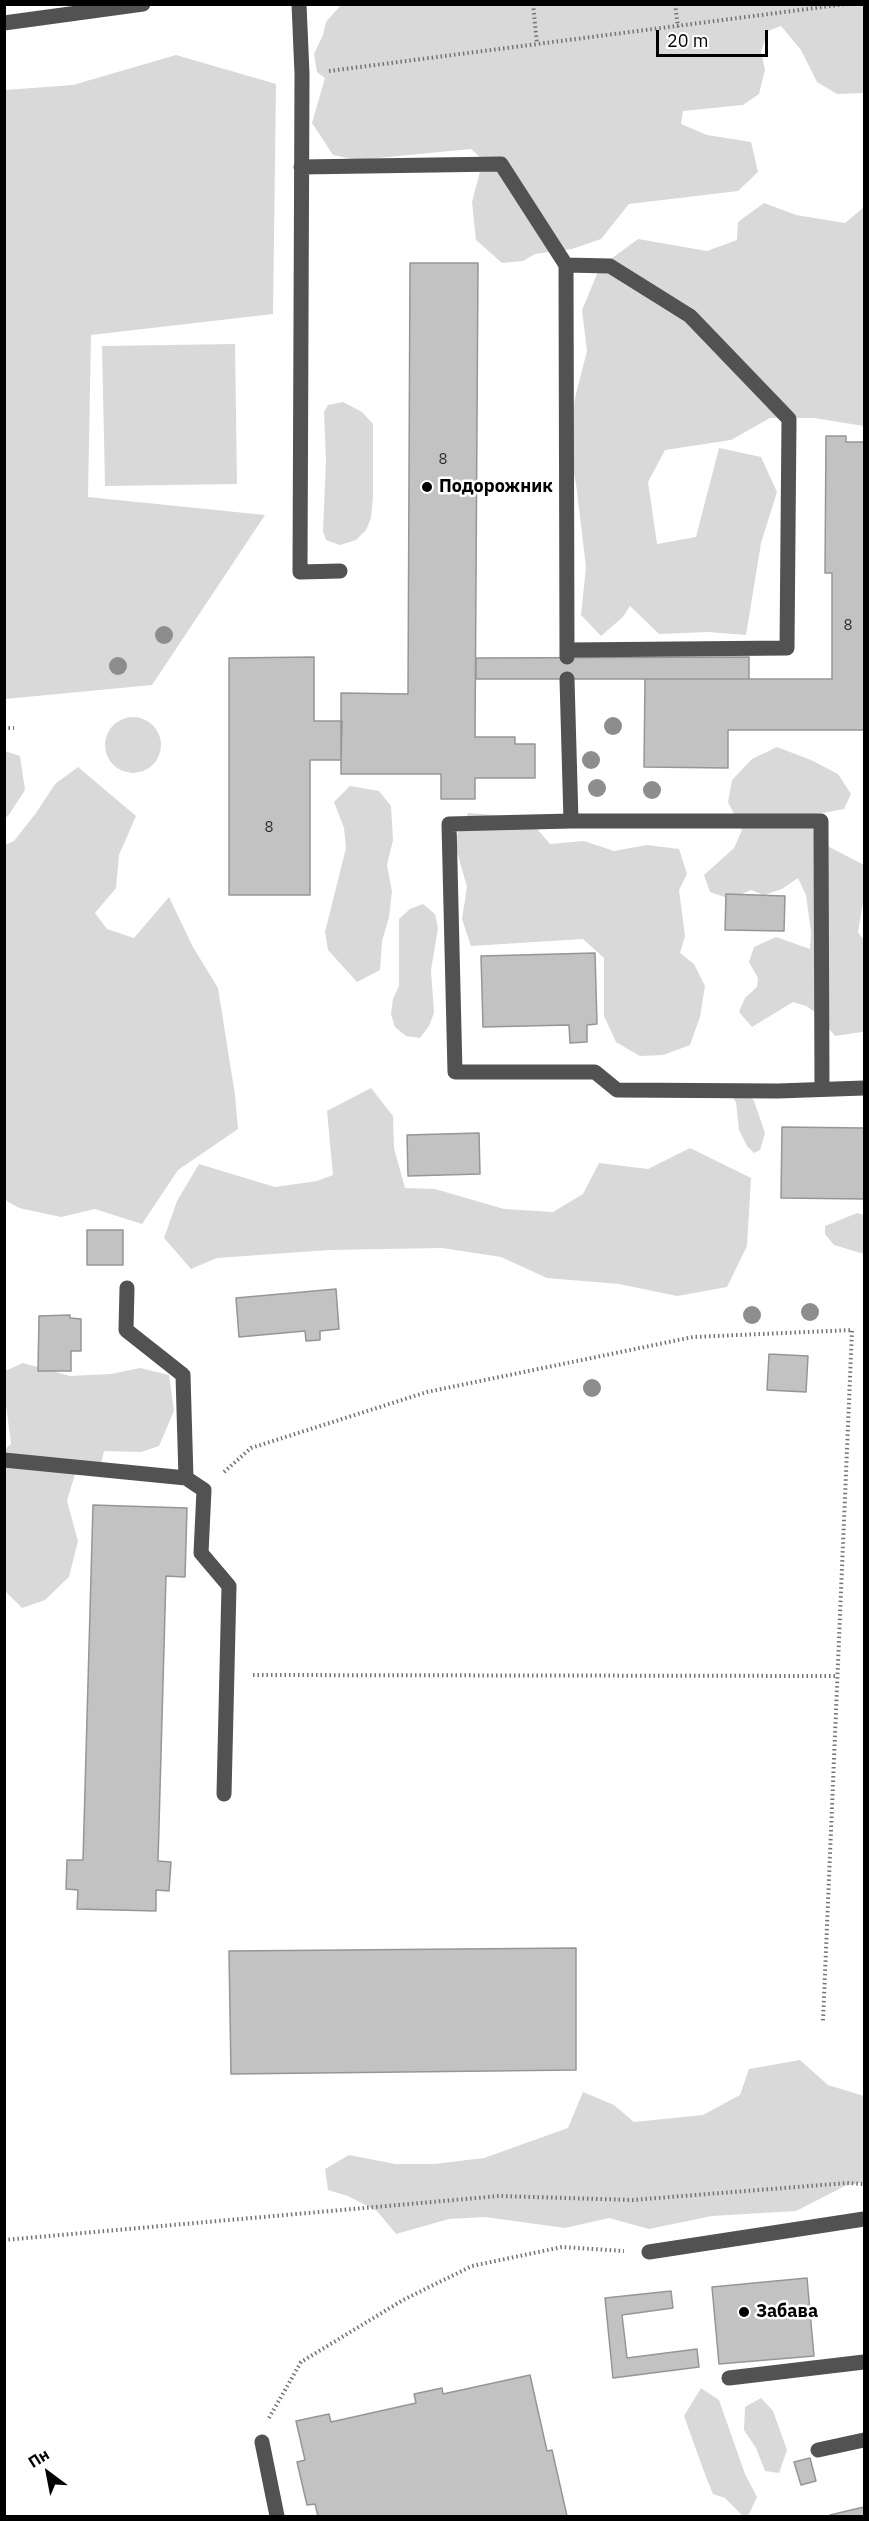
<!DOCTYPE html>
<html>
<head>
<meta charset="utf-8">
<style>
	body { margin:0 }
	#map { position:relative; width:869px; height:2521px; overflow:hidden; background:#fff; font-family:"IBM Plex Sans",sans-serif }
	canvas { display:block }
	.frame { position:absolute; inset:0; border:6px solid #000; pointer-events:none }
	.north { position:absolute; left:18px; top:2443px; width:60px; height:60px; -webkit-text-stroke:4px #fff; paint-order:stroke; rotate:328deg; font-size:16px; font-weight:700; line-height:24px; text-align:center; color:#000 }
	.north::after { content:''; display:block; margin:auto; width:21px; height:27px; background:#000; clip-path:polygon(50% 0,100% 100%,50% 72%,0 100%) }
	.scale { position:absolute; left:656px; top:30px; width:112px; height:27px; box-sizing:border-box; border:3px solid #000; border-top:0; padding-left:8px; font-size:18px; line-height:21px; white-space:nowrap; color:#000; -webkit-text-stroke:4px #fff; paint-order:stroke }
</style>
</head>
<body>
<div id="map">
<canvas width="869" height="2521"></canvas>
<div class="frame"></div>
<div class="north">Пн</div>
<div class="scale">20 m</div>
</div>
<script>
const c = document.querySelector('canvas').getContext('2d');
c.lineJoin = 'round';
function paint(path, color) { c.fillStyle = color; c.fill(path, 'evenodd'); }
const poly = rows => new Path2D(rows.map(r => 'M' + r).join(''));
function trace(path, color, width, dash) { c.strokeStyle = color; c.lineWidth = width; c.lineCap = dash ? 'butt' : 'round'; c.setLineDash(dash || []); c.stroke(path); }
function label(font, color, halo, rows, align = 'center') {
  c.font = font + ' "IBM Plex Sans",sans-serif'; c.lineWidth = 5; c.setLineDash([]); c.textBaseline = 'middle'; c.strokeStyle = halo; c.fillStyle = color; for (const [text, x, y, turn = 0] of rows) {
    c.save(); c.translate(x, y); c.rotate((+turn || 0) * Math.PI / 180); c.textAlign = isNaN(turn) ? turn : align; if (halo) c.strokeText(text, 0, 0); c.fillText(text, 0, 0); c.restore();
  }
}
const green = poly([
	[341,5,864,5,864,93,837,94,817,82,801,50,781,26,768,31,761,52,765,70,759,94,743,105,683,111,681,124,707,135,751,142,758,172,738,191,629,204,601,239,572,249,535,254,523,261,502,263,476,240,472,202,483,160,471,149,357,160,333,155,312,123,325,78,317,72,314,54,323,35,326,22],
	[176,55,276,84,273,314,91,335,88,497,265,515,152,685,5,699,5,90,73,85],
	[764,203,796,215,845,223,864,207,864,426,814,418,770,418,731,440,665,450,648,482,657,544,696,537,719,448,761,457,777,492,761,543,746,635,708,632,659,634,630,606,623,617,601,636,581,615,586,567,576,484,569,448,575,398,587,351,582,310,600,267,638,239,707,251,737,240,738,222],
	[235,344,237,484,105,486,102,346],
	[343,402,362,412,373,424,373,497,371,518,366,530,356,540,340,545,326,540,323,531,326,461,324,412,328,405],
	'105 745a28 28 0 1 1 56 0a28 28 0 1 1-56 0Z',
	[777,747,811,760,838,774,851,794,844,809,812,815,816,840,864,865,864,897,858,932,864,940,864,1030,862,1032,835,1036,815,1012,806,1006,793,1002,752,1027,739,1012,745,998,757,987,758,978,749,962,754,947,776,937,810,949,811,932,806,895,798,878,782,889,764,895,751,890,730,899,710,892,704,875,734,848,742,830,728,802,732,780,752,759],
	[5,751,20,756,25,790,8,816,5,818],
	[78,767,136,816,119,855,116,888,95,913,107,929,134,938,169,897,193,947,218,988,235,1095,238,1129,178,1170,142,1224,95,1209,61,1217,19,1208,5,1200,5,845,14,841,36,813,55,784],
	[350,786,379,791,391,806,393,840,387,865,392,892,389,917,382,941,380,970,357,982,328,950,325,932,346,848,344,828,334,802],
	[468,813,519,817,533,824,550,844,584,841,614,851,647,845,679,849,687,874,679,890,685,936,680,953,694,964,705,986,700,1017,690,1045,663,1055,640,1056,616,1042,604,1016,604,958,583,939,471,946,462,919,467,887,454,841],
	[423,904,435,914,438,928,431,970,434,1013,429,1026,420,1038,406,1036,395,1027,391,1014,393,999,399,986,399,919,410,909],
	[371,1088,393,1116,394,1148,405,1188,435,1189,504,1209,553,1212,583,1194,599,1163,648,1169,690,1148,751,1178,747,1246,727,1287,677,1296,619,1284,547,1278,501,1257,442,1248,329,1250,217,1258,191,1269,164,1238,177,1201,199,1164,275,1187,317,1181,333,1175,327,1111],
	[730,1095,750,1096,754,1101,765,1133,760,1150,754,1153,747,1146,739,1130,736,1102],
	[857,1213,864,1215,864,1254,834,1245,825,1234,825,1226],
	[23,1363,70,1376,111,1374,140,1368,169,1375,174,1411,159,1446,141,1452,104,1451,99,1473,75,1474,67,1501,78,1541,69,1577,45,1600,22,1608,5,1591,4,1450,11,1444,5,1397,5,1371],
	[800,2060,828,2085,864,2096,864,2182,845,2186,796,2211,712,2216,649,2229,609,2218,565,2228,485,2217,449,2219,396,2234,377,2211,348,2196,328,2190,325,2169,349,2155,395,2164,434,2164,484,2158,568,2128,583,2092,614,2105,634,2122,703,2115,740,2095,749,2069],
	[701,2388,719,2400,745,2474,757,2497,748,2516,743,2516,725,2498,713,2494,706,2477,684,2416],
	[761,2398,773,2411,787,2450,779,2473,765,2471,756,2448,744,2430,745,2407]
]);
const building = poly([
	[410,263,478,263,475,737,515,737,515,744,535,744,535,778,475,778,475,799,441,799,441,774,341,774,341,693,408,694,410,263],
	[826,436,846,436,846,442,864,442,864,730,728,730,728,768,644,767,645,679,832,679,832,573,825,573,826,436],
	[314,657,314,721,342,721,341,760,310,760,310,895,229,895,229,658,314,657],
	[749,657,749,679,476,679,476,658,749,657],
	[726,894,785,896,784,931,725,930,726,894],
	[595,953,597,1024,587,1025,587,1042,570,1043,569,1025,483,1027,481,956,595,953],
	[782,1127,864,1128,864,1199,781,1198,782,1127],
	[479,1133,480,1174,408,1176,407,1135,479,1133],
	[87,1230,123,1230,123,1265,87,1265,87,1230],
	[336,1289,339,1329,320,1331,320,1340,306,1341,305,1331,239,1337,236,1298,336,1289],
	[70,1315,70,1318,81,1319,81,1351,71,1351,71,1371,38,1371,39,1316,70,1315],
	[769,1354,808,1356,806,1392,767,1390,769,1354],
	[93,1505,187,1508,185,1577,166,1576,158,1861,171,1862,169,1891,156,1890,156,1911,77,1909,78,1890,66,1889,67,1860,83,1860,93,1505],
	[576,1948,576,2070,231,2074,229,1951,576,1948],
	[807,2278,814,2356,719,2364,712,2287,807,2278],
	[671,2291,673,2308,622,2315,627,2358,697,2349,699,2367,613,2378,605,2298,671,2291],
	[530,2375,547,2451,552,2450,567,2516,318,2516,315,2504,307,2505,297,2462,305,2460,296,2421,329,2414,331,2422,416,2403,414,2394,442,2388,443,2394,530,2375],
	[810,2458,816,2481,801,2485,794,2462,810,2458],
	[864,2507,864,2516,830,2516,830,2515,864,2507]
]);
const path = poly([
	[533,4,537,44],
	[675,4,678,27],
	[329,71,846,4],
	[4,728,14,728],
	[224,1472,251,1448,427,1392,693,1337,852,1330,823,2021],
	[253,1675,837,1676],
	[4,2240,499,2196,632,2200,847,2183,864,2184],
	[269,2418,301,2362,403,2300,472,2266,562,2247,624,2251]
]);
const minor = poly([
	[299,4,302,74,300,572,340,571],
	[4,23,143,4],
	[301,167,501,164,566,265,610,266,690,316,789,419,787,648,568,650],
	[566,265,567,657],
	[567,679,571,821,449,824,455,1072,595,1072,617,1090,778,1091,864,1088],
	[571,821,821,821,822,1089],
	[127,1288,126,1330,183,1375,186,1478],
	[4,1460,186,1478,204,1490,201,1553,229,1586,224,1794],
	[649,2252,864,2219],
	[729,2378,864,2362],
	[262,2442,277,2516],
	[818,2450,864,2440]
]);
const trees = [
	[164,635],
	[118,666],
	[613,726],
	[591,760],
	[597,788],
	[652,790],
	[810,1312],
	[752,1315],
	[592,1388]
];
const markers = [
	[427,487,6,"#000"],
	[744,2312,6,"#000"]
];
const numberNames = [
	["8",443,460],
	["8",848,626],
	["8",269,828]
];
const poiNames = [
	["Подорожник",439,487],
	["Забава",756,2312]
];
paint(green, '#d9d9d9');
paint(building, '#c2c2c2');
trace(building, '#969696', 1.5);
trace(path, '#747474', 4, [1.5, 3]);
trace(minor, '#525252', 15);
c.fillStyle = '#8d8d8d';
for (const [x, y] of trees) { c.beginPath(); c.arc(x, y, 9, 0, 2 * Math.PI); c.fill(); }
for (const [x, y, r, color] of markers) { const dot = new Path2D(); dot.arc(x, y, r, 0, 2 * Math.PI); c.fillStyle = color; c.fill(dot); trace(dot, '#fff', 2); }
label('15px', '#303030', null, numberNames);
label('bold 18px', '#000', '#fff', poiNames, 'left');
</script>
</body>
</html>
